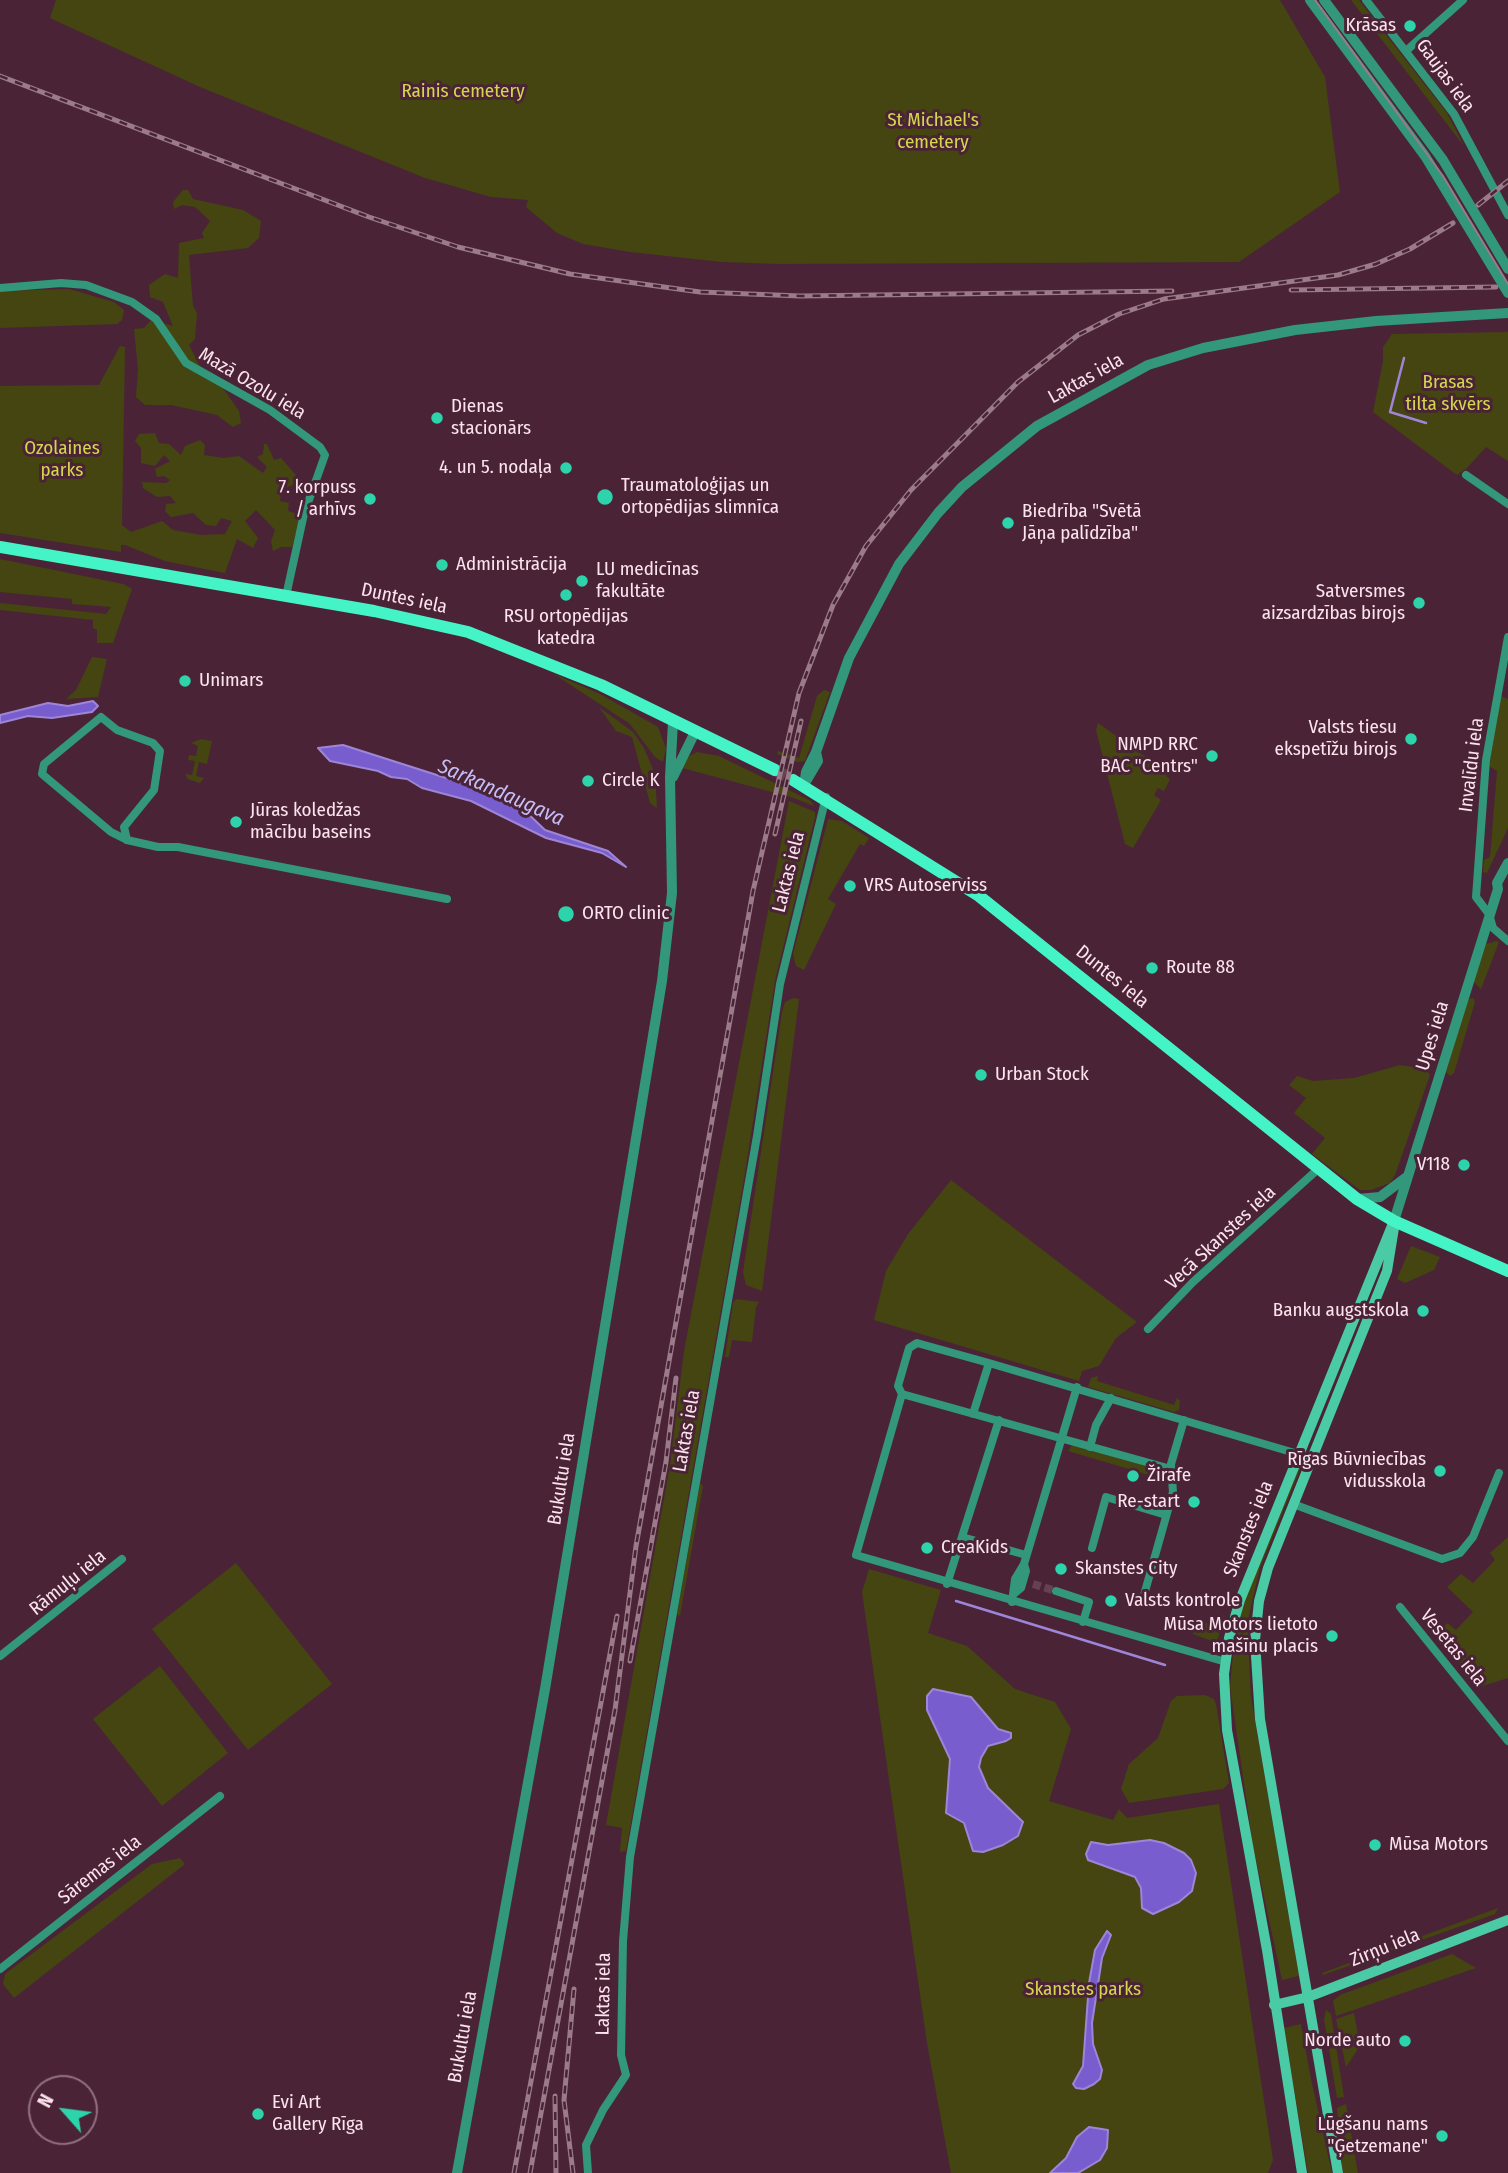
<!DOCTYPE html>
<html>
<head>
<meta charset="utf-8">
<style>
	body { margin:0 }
	#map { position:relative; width:1508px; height:2173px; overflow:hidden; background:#4a2436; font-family:"Fira Sans Condensed",sans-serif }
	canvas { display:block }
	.north { position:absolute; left:28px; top:2075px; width:70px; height:70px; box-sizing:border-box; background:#4a2436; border:2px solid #927080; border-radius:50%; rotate:298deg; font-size:19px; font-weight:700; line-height:28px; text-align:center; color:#fde3ee }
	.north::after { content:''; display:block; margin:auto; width:24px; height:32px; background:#2dd4ab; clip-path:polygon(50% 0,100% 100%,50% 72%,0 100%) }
</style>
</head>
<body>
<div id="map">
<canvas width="1508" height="2173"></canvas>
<div class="north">N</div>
</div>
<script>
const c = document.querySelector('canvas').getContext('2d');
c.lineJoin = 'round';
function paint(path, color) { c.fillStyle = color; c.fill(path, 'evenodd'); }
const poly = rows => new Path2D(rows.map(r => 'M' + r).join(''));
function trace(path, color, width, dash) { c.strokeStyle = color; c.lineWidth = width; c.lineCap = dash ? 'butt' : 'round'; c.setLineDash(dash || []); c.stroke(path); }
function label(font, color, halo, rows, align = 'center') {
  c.font = font + ' "Fira Sans Condensed",sans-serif'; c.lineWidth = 6; c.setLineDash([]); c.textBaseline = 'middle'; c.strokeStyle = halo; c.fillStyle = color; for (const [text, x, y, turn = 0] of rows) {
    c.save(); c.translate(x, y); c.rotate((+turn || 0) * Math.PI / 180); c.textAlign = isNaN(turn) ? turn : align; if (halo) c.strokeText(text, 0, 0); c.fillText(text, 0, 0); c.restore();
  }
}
const green = poly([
	[56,0,1280,0,1325,77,1340,192,1239,262,780,264,722,262,630,252,583,244,557,233,526,207,528,200,491,197,425,178,200,87,50,18],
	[1351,0,1359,0,1447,113,1464,146],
	[183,190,188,190,193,199,243,210,261,221,259,238,248,248,189,255,193,306,197,313,195,339,189,345,203,372,216,378,239,411,241,423,233,427,217,415,171,405,145,405,136,397,138,369,134,329,144,328,151,320,173,326,163,302,150,297,149,285,165,274,178,278,179,243,204,238,202,233,210,221,195,207,182,205,174,209,173,202],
	[69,289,114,302,124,310,122,320,117,324,0,328,0,291],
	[1508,332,1508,461,1486,447,1467,468,1457,475,1373,412,1383,361,1383,347,1392,334],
	[120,346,125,347,122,525,131,532,162,521,173,530,201,535,225,534,232,521,221,518,216,526,206,525,193,513,171,517,165,511,166,504,176,503,170,496,157,497,143,488,142,482,166,483,170,480,164,476,157,477,155,469,170,461,164,455,155,466,141,463,141,448,135,441,139,434,155,433,159,443,169,444,181,455,185,446,200,440,205,445,204,455,224,458,239,456,263,473,267,467,257,457,263,454,264,444,267,444,274,460,281,458,296,475,294,484,281,491,280,501,289,503,288,511,301,515,292,547,281,547,273,551,271,541,275,530,256,510,245,521,258,538,253,548,237,539,225,573,165,561,125,545,121,545,121,552,0,533,0,386,99,385],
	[0,559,123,584,132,589,113,643,97,643,97,630,93,628,93,620,0,610,0,603,106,614,111,607,72,604,72,599,0,592],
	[92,657,107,659,98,697,66,699,76,690],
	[554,674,600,694,658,727,666,748,663,762,655,757,630,724],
	[824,690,830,692,805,761,797,762,777,754,778,751,799,758,817,696],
	[1501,696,1508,699,1508,828,1487,873,1483,872,1484,860,1490,857,1497,771,1489,766],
	[599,707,633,732,644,748,655,774,657,808,650,803,632,737,616,731],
	[1098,723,1168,773,1166,776,1170,779,1164,791,1158,788,1154,795,1161,800,1133,848,1125,844,1096,730],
	[201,739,212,741,207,764,199,762,196,776,204,778,200,783,188,779,185,774,192,775,195,761,188,760,189,755,196,756,198,746,191,743],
	[697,752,719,756,811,801,814,806,791,797,682,768,689,756],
	[789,801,815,812,815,817,775,981,744,1179,626,1851,620,1852,622,1828,606,1825,670,1465,684,1351],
	[828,819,842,821,869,838,864,846,860,844,828,899,836,904,804,970,796,966,793,954],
	[1496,941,1499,942,1481,989,1473,981,1486,944],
	[793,998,799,999,762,1291,746,1285,743,1272,782,1012,785,1002],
	[1473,998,1475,1002,1454,1073,1450,1076,1446,1072,1468,999],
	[1400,1065,1426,1069,1430,1075,1395,1175,1390,1183,1371,1190,1360,1190,1312,1154,1325,1138,1294,1113,1306,1098,1289,1085,1297,1076,1313,1081,1354,1078],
	[951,1180,1137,1322,1116,1338,1099,1366,1082,1371,1079,1381,874,1320,886,1271,908,1234],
	[1411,1246,1440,1257,1434,1270,1405,1283,1397,1279],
	[736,1299,759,1302,756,1307,752,1342,732,1340,729,1357,725,1357,733,1303],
	[1098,1376,1097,1381,1174,1405,1177,1398,1180,1401,1179,1410,1174,1412,1088,1387,1091,1378],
	[1072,1445,1156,1469,1160,1471,1159,1478,1068,1451],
	[1300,1461,1303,1462,1260,1568,1249,1615,1248,1640,1251,1697,1299,1976,1282,1980,1253,1846,1230,1687,1233,1654,1243,1605],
	[700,1483,703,1486,680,1616,677,1614],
	[1508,1537,1508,1678,1479,1687,1437,1635,1447,1623,1456,1630,1473,1612,1447,1587,1461,1574,1473,1583,1495,1560,1490,1553],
	[236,1563,332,1684,248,1750,152,1629],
	[869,1569,941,1590,928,1633,967,1646,1015,1689,1055,1702,1071,1729,1049,1801,1113,1820,1119,1809,1127,1818,1219,1804,1273,2160,1268,2173,951,2173,927,2043,862,1592],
	[1224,1615,1217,1643,1193,1634,1195,1628],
	[160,1666,228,1753,162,1806,93,1719],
	[1205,1695,1214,1699,1216,1704,1229,1783,1223,1789,1129,1803,1121,1789,1129,1764,1158,1738,1171,1701,1177,1696],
	[180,1858,185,1864,14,1998,3,1984,5,1974,152,1864],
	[1498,1908,1495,1914,1323,1975,1322,1973],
	[1452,1954,1476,1968,1336,2016,1333,2001,1340,1995],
	[1326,2010,1331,2014,1344,2097,1337,2098,1324,2019],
	[1354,2013,1360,2046,1346,2067,1336,2019],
	[1301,2024,1311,2079,1332,2173,1308,2173,1284,2028],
	[1346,2104,1358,2173,1343,2173,1341,2159,1337,2108]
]);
const water = poly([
	[93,701,98,706,92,712,52,718,28,716,0,723,0,715,48,703,68,706,93,701],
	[343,745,490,792,521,807,545,830,608,851,626,867,602,853,546,838,471,801,422,788,407,779,391,777,378,771,330,761,318,748,343,745],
	[933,1689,971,1697,998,1729,1011,1733,1011,1738,1006,1741,988,1746,981,1758,979,1767,988,1788,1023,1822,1018,1836,1003,1845,983,1852,973,1851,964,1823,946,1813,950,1759,927,1710,927,1696,933,1689],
	[1150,1840,1164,1843,1184,1853,1191,1860,1196,1873,1192,1891,1179,1902,1153,1914,1142,1908,1141,1888,1135,1877,1088,1860,1086,1854,1091,1842,1108,1845,1150,1840],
	[1107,1931,1111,1935,1102,1958,1092,2023,1093,2044,1102,2070,1100,2079,1094,2084,1084,2089,1076,2088,1073,2084,1083,2066,1089,1983,1095,1950,1107,1931],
	[1089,2127,1108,2130,1107,2148,1100,2160,1078,2173,1050,2173,1066,2158,1077,2137,1089,2127]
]);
const stream = poly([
	[1404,358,1390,412,1426,423],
	[956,1601,1165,1665]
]);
const minorTunnel = poly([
	[1033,1584,1056,1591]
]);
const primaryTunnel = poly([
	[775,770,793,780]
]);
const minor = poly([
	[1366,0,1454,114,1508,215],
	[1406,51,1463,0],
	[0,288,61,283,86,285,132,302,156,319,186,363,270,410,320,447,325,455,304,514,286,596],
	[1466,475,1508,504],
	[1508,637,1486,760,1476,897,1489,914,1493,928,1508,941],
	[127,840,124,827,154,790,160,751,153,743,117,730,101,717,44,764,42,774,111,832,127,840,158,847,178,847,447,899],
	[1148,1329,1193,1282,1317,1170],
	[902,1394,1171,1469],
	[973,1414,989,1363],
	[1090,1447,1096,1425,1111,1398],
	[1293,1504,1442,1559,1460,1553,1473,1537,1499,1473],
	[962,1537,1026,1555],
	[1092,1548,1106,1497,1166,1515],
	[947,1584,999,1420],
	[1056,1591,1089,1602,1083,1622],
	[1015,1593,1021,1588,1026,1571,1024,1564],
	[1144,1595,1173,1492,1171,1464,1184,1420],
	[1012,1602,1015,1579,1024,1564,1077,1387],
	[1400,1607,1508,1741],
	[0,1656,122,1559],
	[1226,1662,856,1555,902,1394,898,1386,909,1348,917,1343,989,1363,1305,1456],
	[0,1969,220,1796],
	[588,2173,586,2145,603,2110,626,2075,621,2055,623,1941,630,1857,757,1136,780,984,826,797]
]);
const tertiary = poly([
	[1310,0,1425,156,1508,293],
	[1324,0,1443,160,1508,269],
	[673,777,695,732],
	[805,783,818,761,816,752],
	[804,785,806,772,816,752,849,658,899,564,938,513,962,487,1037,426,1148,365,1203,348,1295,330,1376,321,1508,313],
	[1357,1199,1380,1197,1408,1176],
	[1394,1221,1498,889,1497,883,1508,863],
	[457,2173,545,1689,662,981,672,893,670,777,673,722]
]);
const secondary = poly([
	[1274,2005,1308,1997,1508,1920],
	[1302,2173,1267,1950,1227,1730,1224,1674,1229,1638,1240,1600,1394,1221],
	[1338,2173,1260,1719,1255,1640,1259,1601,1268,1568,1387,1271,1394,1228]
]);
const primary = poly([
	[0,547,374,611,468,632,601,685,775,770],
	[793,780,979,896,1357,1199,1394,1221,1508,1271]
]);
const tram = poly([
	[1315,0,1443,176,1508,284]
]);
const rail = poly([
	[0,76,369,217,458,247,570,274,700,292,800,296,1172,291],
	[1478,205,1508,181],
	[1291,290,1496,287],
	[775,834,801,721],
	[630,1661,666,1462,676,1378],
	[555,2096,556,2173],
	[514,2173,617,1616],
	[530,2173,615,1710,636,1546,753,891,799,693,833,605,866,546,911,490,1018,382,1078,335,1119,314,1164,299,1338,275,1376,264,1410,249,1453,223],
	[573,2173,564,2100,574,1989]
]);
const markers = [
	[1410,26,7,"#2dd4ab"],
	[437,418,7,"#2dd4ab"],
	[566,468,7,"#2dd4ab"],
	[605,497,9,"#2dd4ab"],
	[370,499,7,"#2dd4ab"],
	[1008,523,7,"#2dd4ab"],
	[442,565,7,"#2dd4ab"],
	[582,581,7,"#2dd4ab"],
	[566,595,7,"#2dd4ab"],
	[1419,603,7,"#2dd4ab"],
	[185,681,7,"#2dd4ab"],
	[1411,739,7,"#2dd4ab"],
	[1212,756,7,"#2dd4ab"],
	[588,781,7,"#2dd4ab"],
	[236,822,7,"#2dd4ab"],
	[850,886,7,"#2dd4ab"],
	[566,914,9,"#2dd4ab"],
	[1152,968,7,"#2dd4ab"],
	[981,1075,7,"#2dd4ab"],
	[1464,1165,7,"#2dd4ab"],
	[1423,1311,7,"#2dd4ab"],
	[1440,1471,7,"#2dd4ab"],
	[1133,1476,7,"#2dd4ab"],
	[1194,1502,7,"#2dd4ab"],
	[927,1548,7,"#2dd4ab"],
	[1061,1569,7,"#2dd4ab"],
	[1111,1601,7,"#2dd4ab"],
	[1332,1636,7,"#2dd4ab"],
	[1375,1845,7,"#2dd4ab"],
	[1405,2041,7,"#2dd4ab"],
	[258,2114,7,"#2dd4ab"],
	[1442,2136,7,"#2dd4ab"]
];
const poiNames = [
	["Krāsas",1396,26,"right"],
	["Dienas",451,407],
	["stacionārs",451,429],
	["4. un 5. nodaļa",552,468,"right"],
	["Traumatoloģijas un",621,486],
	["ortopēdijas slimnīca",621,508],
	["7. korpuss",356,488,"right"],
	["/ arhīvs",356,510,"right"],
	["Biedrība \"Svētā",1022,512],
	["Jāņa palīdzība\"",1022,534],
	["Administrācija",456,565],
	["LU medicīnas",596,570],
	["fakultāte",596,592],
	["Satversmes",1405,592,"right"],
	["aizsardzības birojs",1405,614,"right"],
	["RSU ortopēdijas",566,617,"center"],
	["katedra",566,639,"center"],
	["Unimars",199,681],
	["Valsts tiesu",1397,728,"right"],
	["ekspetīžu birojs",1397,750,"right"],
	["NMPD RRC",1198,745,"right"],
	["BAC \"Centrs\"",1198,767,"right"],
	["Circle K",602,781],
	["Jūras koledžas",250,811],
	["mācību baseins",250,833],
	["VRS Autoserviss",864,886],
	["ORTO clinic",582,914],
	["Route 88",1166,968],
	["Urban Stock",995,1075],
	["V118",1450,1165,"right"],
	["Banku augstskola",1409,1311,"right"],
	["Rīgas Būvniecības",1426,1460,"right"],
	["vidusskola",1426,1482,"right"],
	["Žirafe",1147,1476],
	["Re-start",1180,1502,"right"],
	["CreaKids",941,1548],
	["Skanstes City",1075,1569],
	["Valsts kontrole",1125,1601],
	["Mūsa Motors lietoto",1318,1625,"right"],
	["mašīnu placis",1318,1647,"right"],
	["Mūsa Motors",1389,1845],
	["Norde auto",1391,2041,"right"],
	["Evi Art",272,2103],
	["Gallery Rīga",272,2125],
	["Lūgšanu nams",1428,2125,"right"],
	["\"Ģetzemane\"",1428,2147,"right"]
];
const streetNames = [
	["Gaujas iela",1445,76,54],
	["Laktas iela",1086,379,-29],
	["Mazā Ozolu iela",252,384,31],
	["Duntes iela",404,599,12],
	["Invalīdu iela",1472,765,-83],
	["Laktas iela",789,872,-76],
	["Duntes iela",1112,977,39],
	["Upes iela",1433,1036,-73],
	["Vecā Skanstes iela",1221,1238,-43],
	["Laktas iela",687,1431,-80],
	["Bukultu iela",562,1479,-81],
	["Skanstes iela",1249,1529,-68],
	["Rāmuļu iela",68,1583,-39],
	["Vesetas iela",1453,1648,51],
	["Sāremas iela",100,1870,-38],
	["Zirņu iela",1385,1948,-22],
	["Laktas iela",604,1994,-89],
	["Bukultu iela",463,2037,-80]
];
const parkNames = [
	["Rainis cemetery",463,92],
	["St Michael's",933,121],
	["cemetery",933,143],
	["Brasas",1448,383],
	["tilta skvērs",1448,405],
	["Ozolaines",62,449],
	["parks",62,471],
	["Skanstes parks",1083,1990]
];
const waterNames = [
	["Sarkandaugava",501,793,24]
];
paint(green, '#444511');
paint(water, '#775dce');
trace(water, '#9f85d8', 2);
trace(stream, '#9f85d8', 2.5);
trace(minorTunnel, '#654152', 8, [8, 4]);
trace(primaryTunnel, '#654152', 12, [12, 6]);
trace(minor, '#32977b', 8);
trace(tertiary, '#32977b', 10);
trace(secondary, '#4bcaa6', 10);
trace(primary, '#45f4c6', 12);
trace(tram, '#9b7b89', 2);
trace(rail, '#9b7b89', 5);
trace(rail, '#4a2436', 2.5, [8]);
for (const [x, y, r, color] of markers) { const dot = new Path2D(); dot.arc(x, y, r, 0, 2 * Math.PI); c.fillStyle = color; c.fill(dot); trace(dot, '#4a2436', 2.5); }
label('19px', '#fde3ee', '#4a2436', poiNames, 'left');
label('19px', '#fde3ee', '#4a2436', streetNames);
label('19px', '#d3d74c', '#4a2436', parkNames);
label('italic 21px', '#c5bdf6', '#4a2436', waterNames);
</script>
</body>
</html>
